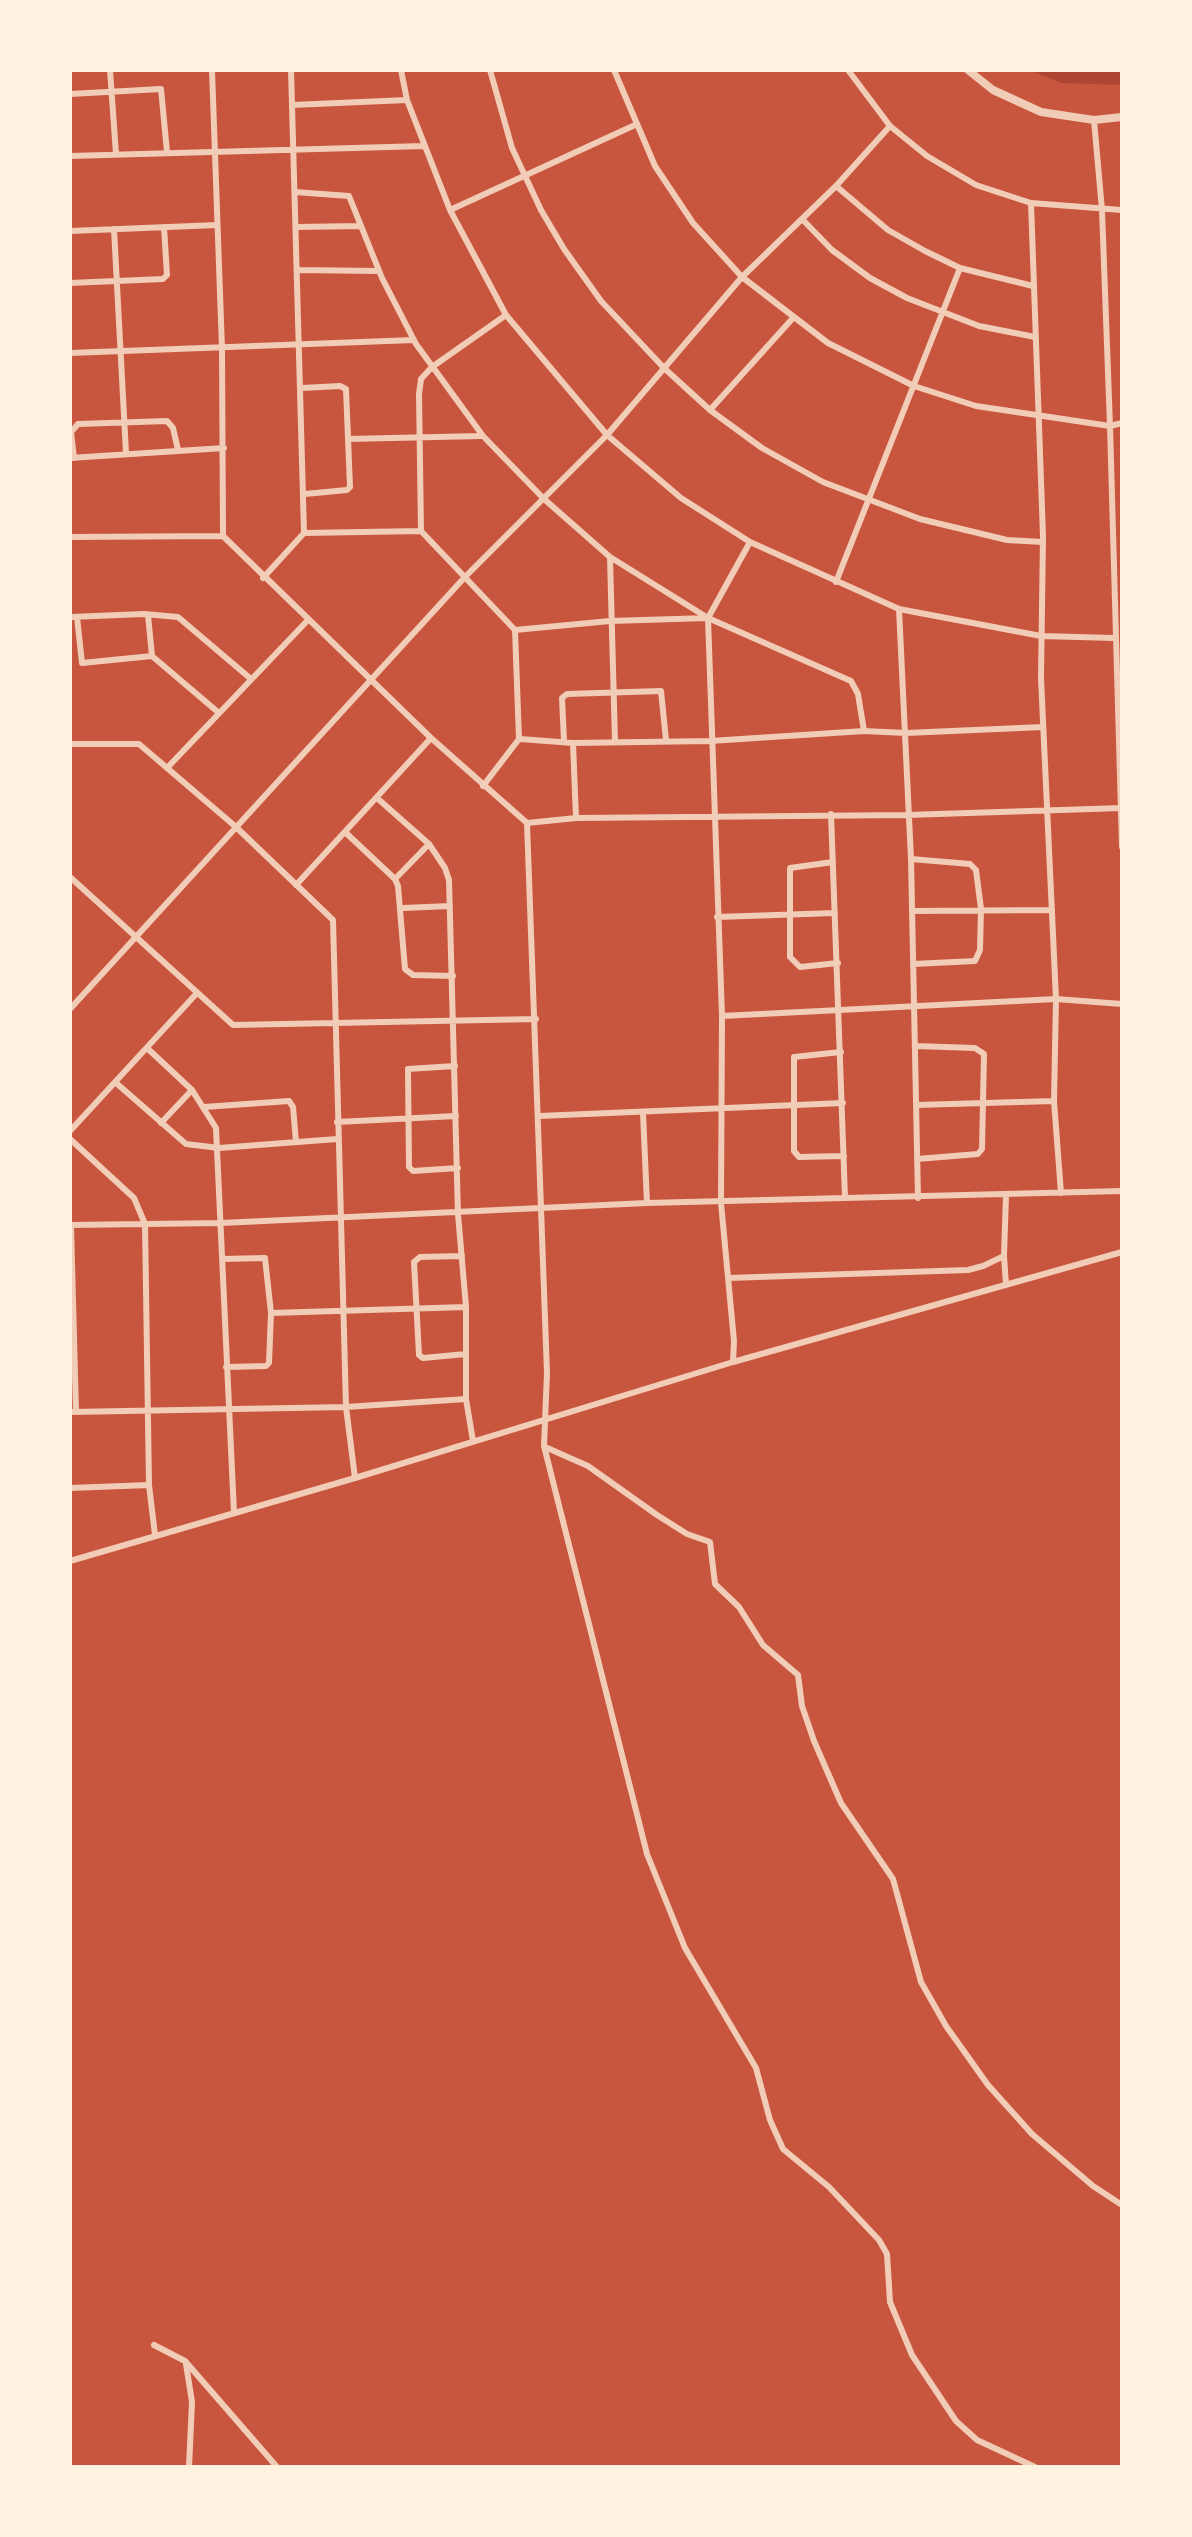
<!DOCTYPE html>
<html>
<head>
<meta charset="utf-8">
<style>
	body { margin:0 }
	#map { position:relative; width:1192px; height:2537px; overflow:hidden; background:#c8553d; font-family:"DM Sans",sans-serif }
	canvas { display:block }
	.frame { position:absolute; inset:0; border:72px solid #fff3e0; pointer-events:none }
</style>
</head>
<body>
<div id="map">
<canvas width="1192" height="2537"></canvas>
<div class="frame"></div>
</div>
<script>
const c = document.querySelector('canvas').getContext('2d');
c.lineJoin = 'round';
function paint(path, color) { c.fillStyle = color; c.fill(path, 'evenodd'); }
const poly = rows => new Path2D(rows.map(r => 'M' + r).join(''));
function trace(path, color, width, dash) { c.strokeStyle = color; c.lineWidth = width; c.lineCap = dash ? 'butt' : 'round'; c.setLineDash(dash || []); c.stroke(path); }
const green = poly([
	[1028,70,1122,70,1122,85,1062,83]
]);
const minor = poly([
	[110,70,116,154],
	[212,70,222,349,223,536,431,738,527,823,576,818,907,815,1122,808],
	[401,70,407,100,450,210,506,315,607,435,681,498,750,542,899,609,1041,636,1114,638],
	[490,70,512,148,541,210,564,249,601,301,664,368,710,410,762,448,823,482,920,519,1007,540,1043,542],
	[614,70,655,166,693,223,742,277,828,343,914,386,976,406,1110,426,1122,423],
	[848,70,890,126,927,156,976,185,1031,203,1122,210],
	[70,94,161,89,167,152],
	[292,105,407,100],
	[1094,120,1102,210,1110,426,1122,847],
	[70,156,424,146],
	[836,186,888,230,925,251,960,268,1033,286],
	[295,192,349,196,382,278,416,344,483,436,544,499,610,557,708,618,851,681,858,694,864,731],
	[1031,203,1043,536,1041,678,1056,999,1054,1101,1061,1193],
	[450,210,635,125],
	[802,219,832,250,870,278,907,298,979,326,1035,337],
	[296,227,360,226],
	[114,229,126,453],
	[70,231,217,225],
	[297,270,379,271],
	[70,283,163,279,167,275,164,227],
	[70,353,414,340],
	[302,388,340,386,346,389,350,487,347,490,305,494],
	[710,410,793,318],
	[348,439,481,436],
	[70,458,224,448],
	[74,458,71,432,78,424,167,421,173,428,178,450],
	[304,533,421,531],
	[70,537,223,536],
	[610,558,615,742],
	[263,578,304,533,291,70],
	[836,582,960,268],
	[899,609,911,859,918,1198],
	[148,615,152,656,219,713],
	[70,617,144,614,178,617,251,679],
	[77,617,82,663,152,656],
	[515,630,610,621,708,618],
	[520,739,573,743,710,741,864,731,906,733,1043,727],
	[564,741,562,698,567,694,661,691,666,740],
	[573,743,576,818],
	[70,744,139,744,236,827,333,920,346,1407,355,1478],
	[167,768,308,620],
	[483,786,519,739,515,630,421,531,419,394,421,379,432,367,506,315],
	[377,798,429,844,445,868,449,880,458,1214,466,1307,466,1399,473,1441],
	[831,814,845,1197],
	[527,823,547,1373,544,1446,647,1854,685,1948,756,2068,770,2120,783,2149,829,2187,879,2240,887,2254,890,2302,912,2355,956,2421,977,2440,1035,2467],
	[345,832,395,879,398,886,405,969,413,975,453,976],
	[911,859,970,864,976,870,981,909,980,950,975,961,913,964],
	[833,862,790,868,790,957,800,967,838,963],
	[70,877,233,1025,536,1019],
	[395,879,429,844],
	[296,885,431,738],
	[403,908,450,906],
	[912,911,1052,910],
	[717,917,835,913],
	[70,1009,464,578,607,435,742,277,836,186,890,126],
	[722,1016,1056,999,1122,1004],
	[915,1046,975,1048,984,1054,982,1149,978,1154,917,1159],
	[147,1048,192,1090,216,1128,234,1513],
	[841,1052,794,1057,794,1151,799,1157,844,1156],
	[455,1066,408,1069,409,1167,413,1171,458,1168],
	[115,1082,186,1144,219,1148,337,1139],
	[916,1105,1054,1101],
	[204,1107,289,1101,293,1107,296,1142],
	[643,1113,647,1203],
	[539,1116,843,1103],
	[337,1122,456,1116],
	[161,1123,192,1090],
	[70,1131,197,993],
	[70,1139,134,1198,145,1224,149,1485,155,1535],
	[70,1225,221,1223,647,1203,1122,1191],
	[71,1225,76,1412],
	[462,1256,420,1257,414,1262,419,1355,423,1358,466,1354],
	[1004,1256,1006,1285],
	[223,1259,265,1258,271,1313,269,1363,266,1366,226,1367],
	[728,1278,968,1270,983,1266,1004,1256,1006,1195],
	[271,1313,466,1307],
	[733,1362,734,1341,721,1203,722,1016,708,618,750,542],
	[70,1412,346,1407,466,1399],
	[545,1447,588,1466,657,1515,687,1534,710,1542,715,1584,739,1607,763,1645,798,1675,802,1706,814,1741,841,1803,893,1879,921,1982,946,2026,988,2085,1032,2134,1093,2186,1122,2205],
	[70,1488,149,1485],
	[70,1561,355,1478,733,1362,1122,1252],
	[154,2345,185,2361,277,2467],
	[186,2364,192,2402,189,2467]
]);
const tertiary = poly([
	[968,70,993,90,1041,112,1094,120,1122,117]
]);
paint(green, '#ae4732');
trace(minor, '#f1ccb7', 6);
trace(tertiary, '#f1ccb7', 8);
</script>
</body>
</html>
